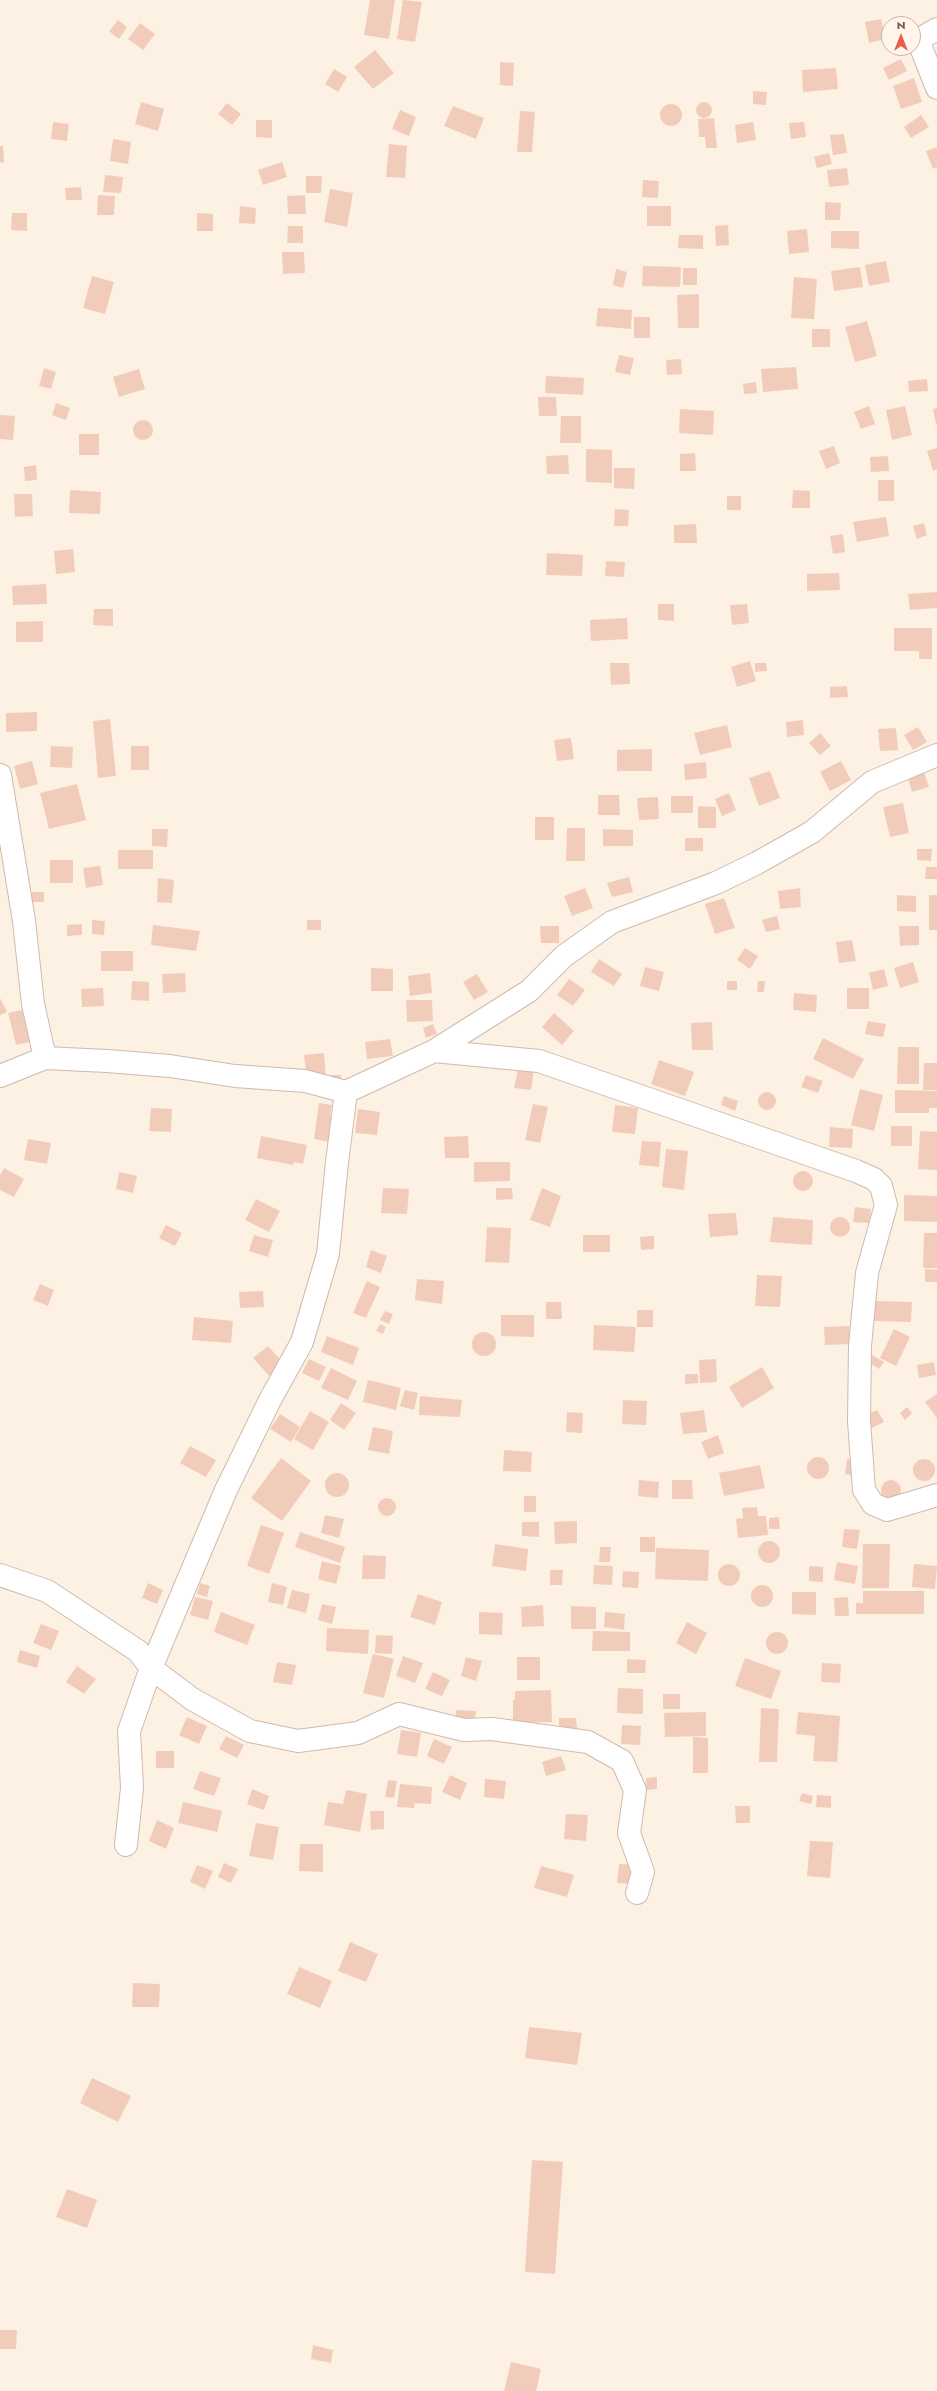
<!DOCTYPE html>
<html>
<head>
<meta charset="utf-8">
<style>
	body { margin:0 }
	#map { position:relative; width:937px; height:2391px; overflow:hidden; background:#fdf1e3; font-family:Jost,sans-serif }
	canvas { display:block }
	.north { position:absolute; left:881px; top:16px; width:40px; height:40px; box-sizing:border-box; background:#fff5ea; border:1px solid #c8b5aa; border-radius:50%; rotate:0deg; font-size:11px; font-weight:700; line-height:16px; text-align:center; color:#755549 }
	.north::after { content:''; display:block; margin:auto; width:14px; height:18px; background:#e95c46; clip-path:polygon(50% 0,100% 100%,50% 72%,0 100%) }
</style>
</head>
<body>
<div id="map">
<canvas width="937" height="2391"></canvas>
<div class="north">N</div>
</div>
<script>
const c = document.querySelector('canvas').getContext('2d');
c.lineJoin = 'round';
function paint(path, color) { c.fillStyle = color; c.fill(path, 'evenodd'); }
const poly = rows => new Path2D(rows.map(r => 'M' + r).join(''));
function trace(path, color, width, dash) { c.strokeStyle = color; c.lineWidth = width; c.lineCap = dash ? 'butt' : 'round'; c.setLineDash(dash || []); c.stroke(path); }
const building = poly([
	[370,0,395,0,389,39,364,35],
	[403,0,422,2,415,42,397,39],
	[881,19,886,39,869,43,865,22],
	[118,20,127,27,119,39,109,31],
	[140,23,155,34,143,50,128,39],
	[375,50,394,73,373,89,354,67],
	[901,59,907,71,889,80,883,68],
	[500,62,514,63,513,86,500,85],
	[836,68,838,89,803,92,802,70],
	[334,69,347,77,338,92,325,84],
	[914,78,922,102,901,109,893,86],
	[753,91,767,92,766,105,753,104],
	'696 110a8 8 0 1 1 16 0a8 8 0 1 1-16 0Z',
	[141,102,164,109,158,131,135,124],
	[227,103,241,114,232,125,218,114],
	'660 115a11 11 0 1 1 22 0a11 11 0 1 1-22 0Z',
	[453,106,484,118,476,139,444,126],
	[400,110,416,117,409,136,392,129],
	[520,111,535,112,532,152,517,152],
	[921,115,929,127,911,138,904,127],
	[714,118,717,148,706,148,705,137,699,137,698,119],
	[256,120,272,120,272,138,256,137],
	[53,122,69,124,67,141,51,139],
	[753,122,756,140,737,143,735,125],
	[804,122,806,137,791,139,789,123],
	[844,134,847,153,833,155,830,135],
	[113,139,131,142,128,164,110,161],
	[389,144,407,146,405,178,386,177],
	[0,146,3,146,4,162,0,163],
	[937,147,937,167,933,169,926,151],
	[829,153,832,164,817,168,814,157],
	[282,162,287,177,263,185,258,170],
	[847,168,849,185,829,187,827,170],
	[105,175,123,177,121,193,103,192],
	[306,176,322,176,321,193,306,193],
	[643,180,659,181,658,198,642,197],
	[81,187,82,200,66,200,65,188],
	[330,189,353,193,347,227,324,222],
	[98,195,115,196,114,215,97,215],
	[305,195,306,214,288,214,287,196],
	[825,202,841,203,840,220,825,220],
	[240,206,256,208,255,224,239,223],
	[647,206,671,206,671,226,647,226],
	[12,213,27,213,27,231,11,230],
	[197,213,213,214,213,231,197,231],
	[728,225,729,245,716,246,715,226],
	[288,226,303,226,303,243,287,243],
	[807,229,809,252,789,254,787,231],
	[831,231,859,231,859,249,831,248],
	[679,235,703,235,703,249,678,248],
	[282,252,304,252,305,273,283,274],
	[886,261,890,282,869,286,865,265],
	[643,266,681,267,680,287,642,286],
	[860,267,863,287,834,291,831,271],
	[683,268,697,268,697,285,683,285],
	[616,269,627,272,623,288,613,285],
	[92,276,114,282,105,314,83,308],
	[794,277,817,279,814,319,791,318],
	[699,294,699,328,678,328,677,295],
	[598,308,632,310,631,329,596,326],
	[634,317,650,317,650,338,634,338],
	[867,321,877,356,855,362,845,327],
	[812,329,830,329,830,347,812,347],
	[619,355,634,358,630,375,615,372],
	[681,359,682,374,667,375,666,360],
	[796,367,798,389,763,392,761,369],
	[44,368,56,372,51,389,39,386],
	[139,369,145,389,119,397,113,377],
	[546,376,584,378,583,395,545,393],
	[927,379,928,391,909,392,908,381],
	[756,382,757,393,744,394,743,384],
	[538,397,556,397,557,416,539,416],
	[56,403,70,408,66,420,52,415],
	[869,406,875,424,861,429,854,412],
	[905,406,912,435,892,440,886,410],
	[937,408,937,424,936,424,933,409],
	[680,409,714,411,713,435,679,433],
	[0,415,15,416,13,440,0,439],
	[561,416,581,416,581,443,560,443],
	'133 430a10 10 0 1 1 20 0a10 10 0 1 1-20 0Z',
	[79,434,99,434,99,455,79,455],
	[834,446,840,463,826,469,819,451],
	[937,448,937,469,933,471,927,451],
	[586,449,612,450,612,483,586,482],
	[695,453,696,471,680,471,680,454],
	[568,455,569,474,547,474,546,456],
	[888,456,889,471,871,472,870,457],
	[36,465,37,480,25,481,24,467],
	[614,468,635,468,634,489,614,488],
	[878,480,894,480,894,501,878,501],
	[70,490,101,492,100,514,69,513],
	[793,490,810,491,810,508,792,508],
	[14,494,32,494,33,516,15,517],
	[727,496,741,496,741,510,727,510],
	[615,509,629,510,628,526,614,526],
	[886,517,889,536,857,542,853,522],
	[924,523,927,535,917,539,913,526],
	[696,524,697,543,674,543,674,525],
	[843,534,845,552,833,554,830,536],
	[73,549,75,572,56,574,54,551],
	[547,553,583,555,582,576,546,575],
	[606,561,625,562,624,577,605,576],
	[839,573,840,590,807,591,807,574],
	[46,584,47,604,13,605,12,586],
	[937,592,937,608,910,610,908,594],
	[658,604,674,604,674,621,658,620],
	[747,604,749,623,732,625,730,605],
	[94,609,113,609,113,626,93,625],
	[627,618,628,639,591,641,590,620],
	[43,621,43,642,16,642,16,622],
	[894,628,932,628,932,659,919,659,919,651,894,651],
	[750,661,756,681,737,687,731,667],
	[610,663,629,663,630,684,611,685],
	[755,663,766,663,767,671,755,672],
	[847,686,848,697,830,698,830,687],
	[37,712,37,731,6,732,6,713],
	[110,719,116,776,98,778,93,721],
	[803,720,804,735,787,737,786,722],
	[727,725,732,747,700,755,694,733],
	[918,727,927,742,913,750,904,735],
	[896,728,898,750,880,751,878,729],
	[820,733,831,746,820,755,809,743],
	[571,738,574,759,557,761,554,740],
	[51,746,73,747,72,768,50,767],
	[131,746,149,746,149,770,131,770],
	[652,749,652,771,617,771,617,750],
	[32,761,38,784,20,789,14,766],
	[841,761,851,780,830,791,820,772],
	[706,762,707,778,685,780,684,764],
	[923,769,929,787,912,792,907,775],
	[770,771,780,798,759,806,749,778],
	[77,784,86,820,49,829,40,793],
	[729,793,736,810,722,816,715,799],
	[598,795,619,795,620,815,598,815],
	[671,796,693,796,693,813,671,813],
	[658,797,659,819,639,820,637,798],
	[903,803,909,833,890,837,883,807],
	[698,806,716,807,716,828,698,828],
	[535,817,554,817,554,840,535,840],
	[567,828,585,828,585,861,566,861],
	[152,829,168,829,167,847,152,846],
	[603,829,633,830,633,846,603,846],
	[685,838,703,838,703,851,685,851],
	[917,849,932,849,931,861,917,860],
	[118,850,153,850,153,869,118,869],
	[50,860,73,860,73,883,50,883],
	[100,866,103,885,86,888,83,868],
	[926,867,937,867,937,879,925,879],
	[629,877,633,892,612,897,607,883],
	[158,878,174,880,172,903,157,902],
	[585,888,593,908,572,916,564,896],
	[800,888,801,907,780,909,778,891],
	[32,892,44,892,44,902,32,902],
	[897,895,916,896,916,912,897,911],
	[929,895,937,895,937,930,929,930],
	[724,898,735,928,715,934,705,904],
	[777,916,780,929,766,932,762,920],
	[92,920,105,921,104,935,92,934],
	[307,920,321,920,321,930,307,930],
	[82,924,82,935,67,936,67,925],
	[153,925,200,931,196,951,151,945],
	[540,926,559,926,559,943,541,943],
	[899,926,919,926,919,945,900,946],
	[852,940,856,961,839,963,836,942],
	[745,948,758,956,750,969,737,960],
	[101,951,133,951,133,971,101,971],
	[599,959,622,974,614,986,591,972],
	[913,962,919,982,900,988,894,968],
	[645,967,664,972,659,991,640,986],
	[371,968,393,969,393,991,371,991],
	[884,969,888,986,873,990,869,973],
	[185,973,186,992,163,993,162,974],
	[430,973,432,993,410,996,408,976],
	[477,974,488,992,474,1000,463,982],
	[569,979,585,990,573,1006,557,995],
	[132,981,149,982,149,1001,131,1000],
	[727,981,737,981,737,990,727,990],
	[758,981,765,981,764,992,757,992],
	[103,988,104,1006,82,1007,81,989],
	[847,988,869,988,869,1009,847,1009],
	[794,993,817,995,816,1012,793,1010],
	[0,998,7,1012,0,1015],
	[406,1000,432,1000,433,1021,407,1022],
	[22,1010,30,1042,16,1045,8,1013],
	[554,1013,574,1031,562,1045,542,1027],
	[868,1021,886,1024,883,1037,865,1034],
	[712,1022,713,1050,692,1050,691,1023],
	[433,1024,437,1034,426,1038,423,1028],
	[823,1038,864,1059,853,1079,813,1059],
	[390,1039,393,1056,367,1059,365,1042],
	[898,1047,919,1047,919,1084,897,1084],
	[324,1053,326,1078,307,1080,304,1055],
	[659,1060,694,1072,685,1096,651,1084],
	[924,1063,937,1063,937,1090,923,1090],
	[518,1070,534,1070,531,1090,514,1088],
	[331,1075,341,1075,341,1084,331,1084],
	[806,1075,823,1081,818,1093,801,1087],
	[860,1089,883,1095,874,1131,851,1125],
	[895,1090,937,1091,937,1108,929,1108,929,1113,895,1113],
	'758 1101a9 9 0 1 1 18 0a9 9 0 1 1-18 0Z',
	[724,1096,738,1101,735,1111,721,1105],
	[319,1103,332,1105,330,1115,334,1115,330,1142,314,1139],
	[533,1104,548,1107,540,1143,525,1140],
	[615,1105,638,1108,635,1134,612,1132],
	[151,1108,172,1109,171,1132,149,1131],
	[358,1109,380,1112,377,1135,355,1133],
	[891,1126,912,1126,912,1146,891,1146],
	[830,1127,853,1129,852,1148,829,1147],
	[920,1131,937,1132,937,1170,918,1169],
	[261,1136,307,1145,303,1164,294,1162,293,1165,257,1158],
	[468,1136,469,1158,445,1158,444,1137],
	[28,1139,51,1143,47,1164,24,1160],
	[642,1141,661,1142,659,1167,639,1165],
	[666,1149,688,1151,684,1190,662,1187],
	[474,1162,510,1162,510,1181,474,1182],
	[4,1168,24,1179,14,1197,0,1190,0,1175],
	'793 1181a10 10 0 1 1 20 0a10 10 0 1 1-20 0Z',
	[119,1172,137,1176,133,1193,116,1189],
	[383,1188,409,1189,407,1214,381,1213],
	[496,1188,512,1188,513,1199,496,1200],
	[542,1188,561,1196,550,1227,530,1220],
	[904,1195,937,1196,937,1222,904,1221],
	[256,1199,280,1211,269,1232,245,1220],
	[855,1207,871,1209,869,1223,853,1222],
	[736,1213,738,1235,710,1237,708,1214],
	'830 1227a10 10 0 1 1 20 0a10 10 0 1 1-20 0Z',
	[773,1217,813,1220,812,1245,770,1242],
	[166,1225,182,1233,175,1246,159,1238],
	[487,1227,511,1228,509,1263,485,1262],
	[924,1233,937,1233,937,1268,923,1268],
	[254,1235,273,1240,268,1257,249,1251],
	[583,1235,610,1235,610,1252,583,1252],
	[654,1236,654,1249,641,1250,640,1237],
	[371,1250,387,1256,381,1273,366,1267],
	[925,1269,937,1270,937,1282,925,1282],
	[757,1275,782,1276,780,1307,755,1306],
	[417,1279,444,1281,442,1304,415,1300],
	[367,1281,380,1287,366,1318,353,1313],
	[40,1284,54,1290,48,1306,33,1300],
	[263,1291,264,1307,240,1308,239,1292],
	[873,1301,912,1302,911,1322,873,1321],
	[546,1302,561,1302,562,1319,546,1319],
	[637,1310,653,1310,653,1327,637,1327],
	[385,1311,393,1314,389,1324,380,1320],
	[501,1315,534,1315,534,1337,501,1336],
	[194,1317,233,1321,231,1343,192,1340],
	[380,1324,386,1327,383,1334,376,1331],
	[594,1325,636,1327,634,1352,593,1350],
	[849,1326,850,1344,825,1345,824,1327],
	[894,1329,910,1337,896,1366,880,1358],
	'472 1344a12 12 0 1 1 24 0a12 12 0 1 1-24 0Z',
	[327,1336,359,1348,353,1365,321,1352],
	[268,1346,286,1366,271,1378,253,1358],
	[872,1355,884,1362,879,1369,868,1362],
	[309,1359,326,1367,319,1381,302,1373],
	[716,1359,717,1382,700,1383,699,1360],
	[934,1362,936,1375,919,1378,917,1365],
	[762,1367,774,1388,742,1408,729,1387],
	[331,1368,357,1381,348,1400,321,1388],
	[685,1374,698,1374,698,1383,685,1384],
	[368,1380,401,1388,396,1410,363,1402],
	[405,1390,418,1393,414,1410,400,1406],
	[937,1394,937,1418,925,1402],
	[420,1396,462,1400,460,1417,419,1415],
	[623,1400,647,1401,646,1425,622,1424],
	[341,1403,356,1413,344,1430,330,1420],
	[907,1407,912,1413,905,1420,900,1413],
	[704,1410,707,1432,683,1434,680,1413],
	[877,1410,884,1422,868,1430,862,1417],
	[310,1411,329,1422,313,1450,294,1439],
	[567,1412,583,1413,582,1433,566,1432],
	[280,1414,300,1427,291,1442,270,1429],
	[373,1427,393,1431,389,1454,368,1450],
	[718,1435,724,1453,708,1459,701,1442],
	[190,1446,216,1460,206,1477,180,1463],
	[504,1450,532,1452,531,1472,503,1471],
	'807 1468a11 11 0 1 1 22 0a11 11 0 1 1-22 0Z',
	[281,1458,311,1481,282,1521,251,1498],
	[847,1459,860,1461,857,1476,845,1474],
	'913 1470a11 11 0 1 1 22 0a11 11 0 1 1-22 0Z',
	[760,1465,765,1488,724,1496,719,1473],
	'325 1485a12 12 0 1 1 24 0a12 12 0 1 1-24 0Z',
	[639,1480,659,1482,658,1498,638,1496],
	[672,1480,692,1480,693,1499,672,1499],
	'881 1490a10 10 0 1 1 20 0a10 10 0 1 1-20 0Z',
	[524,1496,536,1496,536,1512,524,1512],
	'378 1507a9 9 0 1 1 18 0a9 9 0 1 1-18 0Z',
	[757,1507,758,1516,766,1516,768,1535,738,1538,736,1519,743,1518,742,1508],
	[325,1515,344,1519,339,1538,321,1533],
	[779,1517,780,1529,769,1529,769,1518],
	[577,1521,577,1543,555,1544,554,1522],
	[522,1522,539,1522,539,1537,522,1536],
	[261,1525,284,1533,269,1574,247,1566],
	[844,1529,860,1530,857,1549,842,1547],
	[300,1532,345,1547,340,1563,295,1547],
	[640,1537,655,1537,655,1552,640,1552],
	'758 1552a11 11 0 1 1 22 0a11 11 0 1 1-22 0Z',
	[495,1544,528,1549,526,1571,492,1566],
	[863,1544,890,1544,889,1588,862,1588],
	[600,1547,611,1547,610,1562,599,1562],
	[656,1548,709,1550,708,1581,655,1579],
	[363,1555,386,1556,385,1579,362,1579],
	[322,1561,341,1566,336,1584,318,1579],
	[837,1562,858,1566,855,1584,834,1580],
	[914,1564,937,1566,935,1589,912,1587],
	'718 1575a11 11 0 1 1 22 0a11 11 0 1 1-22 0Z',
	[594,1565,613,1566,612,1585,593,1584],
	[809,1566,823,1567,823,1582,809,1581],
	[550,1570,563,1570,562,1585,550,1585],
	[623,1571,639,1572,638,1588,622,1587],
	[148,1583,163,1590,157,1604,142,1598],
	[200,1583,210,1586,207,1597,197,1594],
	[272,1583,287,1587,283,1605,268,1602],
	'751 1596a11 11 0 1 1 22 0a11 11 0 1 1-22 0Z',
	[292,1590,310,1594,306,1613,287,1608],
	[863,1591,924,1591,924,1614,856,1614,856,1603,863,1603],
	[792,1592,816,1592,816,1615,792,1614],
	[418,1594,442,1602,435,1625,410,1617],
	[195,1597,213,1601,208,1620,190,1615],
	[848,1597,849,1616,835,1616,834,1598],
	[322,1604,336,1607,332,1624,318,1620],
	[543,1605,544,1626,522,1627,521,1607],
	[571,1606,596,1607,596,1629,571,1629],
	[221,1612,255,1625,247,1645,214,1632],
	[479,1612,503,1613,502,1635,479,1634],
	[605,1612,625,1614,624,1630,604,1627],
	[687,1622,707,1633,696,1654,676,1643],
	[41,1624,59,1631,51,1650,33,1643],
	[327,1628,369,1630,368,1654,326,1651],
	[593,1631,630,1632,630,1651,592,1651],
	'766 1643a11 11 0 1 1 22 0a11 11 0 1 1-22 0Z',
	[376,1635,393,1636,392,1654,375,1653],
	[20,1650,40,1656,37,1668,17,1662],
	[373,1654,394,1659,384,1698,363,1693],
	[403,1656,423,1663,415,1683,396,1676],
	[466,1657,482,1661,476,1681,461,1676],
	[517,1657,540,1657,540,1680,517,1680],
	[745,1658,781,1671,771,1699,735,1686],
	[627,1659,646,1660,645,1673,627,1673],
	[277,1662,296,1665,292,1685,273,1682],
	[822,1663,841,1664,840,1683,821,1682],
	[77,1666,96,1679,84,1694,66,1682],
	[433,1672,450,1680,442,1696,425,1689],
	[618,1688,643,1689,643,1714,617,1713],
	[551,1690,552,1722,513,1723,513,1700,515,1700,515,1691],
	[663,1694,680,1694,680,1709,663,1709],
	[761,1708,779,1709,777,1762,759,1762],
	[456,1710,476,1711,474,1728,455,1726],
	[706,1712,706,1736,665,1737,664,1713],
	[798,1712,840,1716,837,1762,813,1761,815,1736,796,1734],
	[187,1717,207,1726,199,1744,179,1735],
	[559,1718,576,1718,577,1729,559,1729],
	[622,1725,641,1726,640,1745,621,1744],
	[401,1730,421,1733,417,1757,397,1754],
	[226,1736,244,1745,237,1758,219,1749],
	[693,1737,708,1738,708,1773,693,1773],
	[434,1739,452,1747,444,1764,427,1756],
	[156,1751,174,1751,174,1768,156,1768],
	[561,1756,566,1770,546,1776,542,1762],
	[200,1771,221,1778,214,1796,193,1789],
	[450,1775,467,1783,460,1800,442,1792],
	[657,1777,657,1789,646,1790,646,1778],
	[485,1779,506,1781,504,1799,484,1797],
	[388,1780,397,1781,394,1798,385,1797],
	[400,1784,432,1787,431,1804,415,1803,414,1808,397,1807],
	[252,1789,269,1796,264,1810,247,1804],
	[346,1790,367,1794,360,1832,324,1825,328,1802,343,1804],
	[802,1793,813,1796,811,1804,799,1801],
	[817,1795,831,1796,831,1808,816,1807],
	[183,1802,222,1811,217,1832,178,1823],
	[735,1806,750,1806,750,1823,736,1823],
	[370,1811,384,1811,384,1829,371,1830],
	[566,1814,588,1815,586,1841,564,1839],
	[157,1820,174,1828,166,1849,149,1841],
	[256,1823,279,1827,273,1860,249,1856],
	[810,1841,833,1842,830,1878,807,1876],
	[300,1844,323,1844,323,1872,299,1871],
	[224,1863,238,1869,231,1883,218,1877],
	[619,1864,638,1865,637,1884,617,1883],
	[197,1865,213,1871,205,1889,190,1882],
	[541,1866,574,1875,567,1897,534,1888],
	[350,1942,378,1954,366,1982,338,1971],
	[299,1967,332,1981,320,2008,287,1994],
	[133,1983,160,1984,159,2007,132,2007],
	[529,2027,582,2033,577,2065,525,2058],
	[92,2078,131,2096,118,2122,80,2103],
	[532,2160,563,2162,555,2274,525,2272],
	[67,2189,97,2200,87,2228,56,2217],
	[0,2330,17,2330,16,2349,0,2349],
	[313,2345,333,2350,331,2363,311,2359],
	[511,2362,541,2369,536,2391,504,2391]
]);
const street = poly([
	[937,29,918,40,937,88],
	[0,775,24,921,33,1004,45,1058],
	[434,1051,539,1061,856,1171,874,1179,881,1186,886,1205,867,1273,860,1346,859,1421,864,1490,873,1504,887,1510,937,1495],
	[0,1076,45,1058,107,1061,170,1066,235,1076,305,1081,346,1092,434,1051,529,991,564,956,612,922,716,883,757,863,812,832,872,782,937,755],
	[0,1575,47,1591,138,1651,151,1668,226,1490,270,1400,302,1342,328,1254,337,1162,346,1092],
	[126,1845,132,1788,129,1731,151,1668,192,1699,250,1731,298,1741,358,1733,399,1714,464,1730,492,1729,588,1742,622,1761,635,1790,629,1833,643,1872,637,1893]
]);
paint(building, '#f2ccbb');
trace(street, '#d0b9ad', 24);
trace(street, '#fff', 22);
</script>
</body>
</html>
